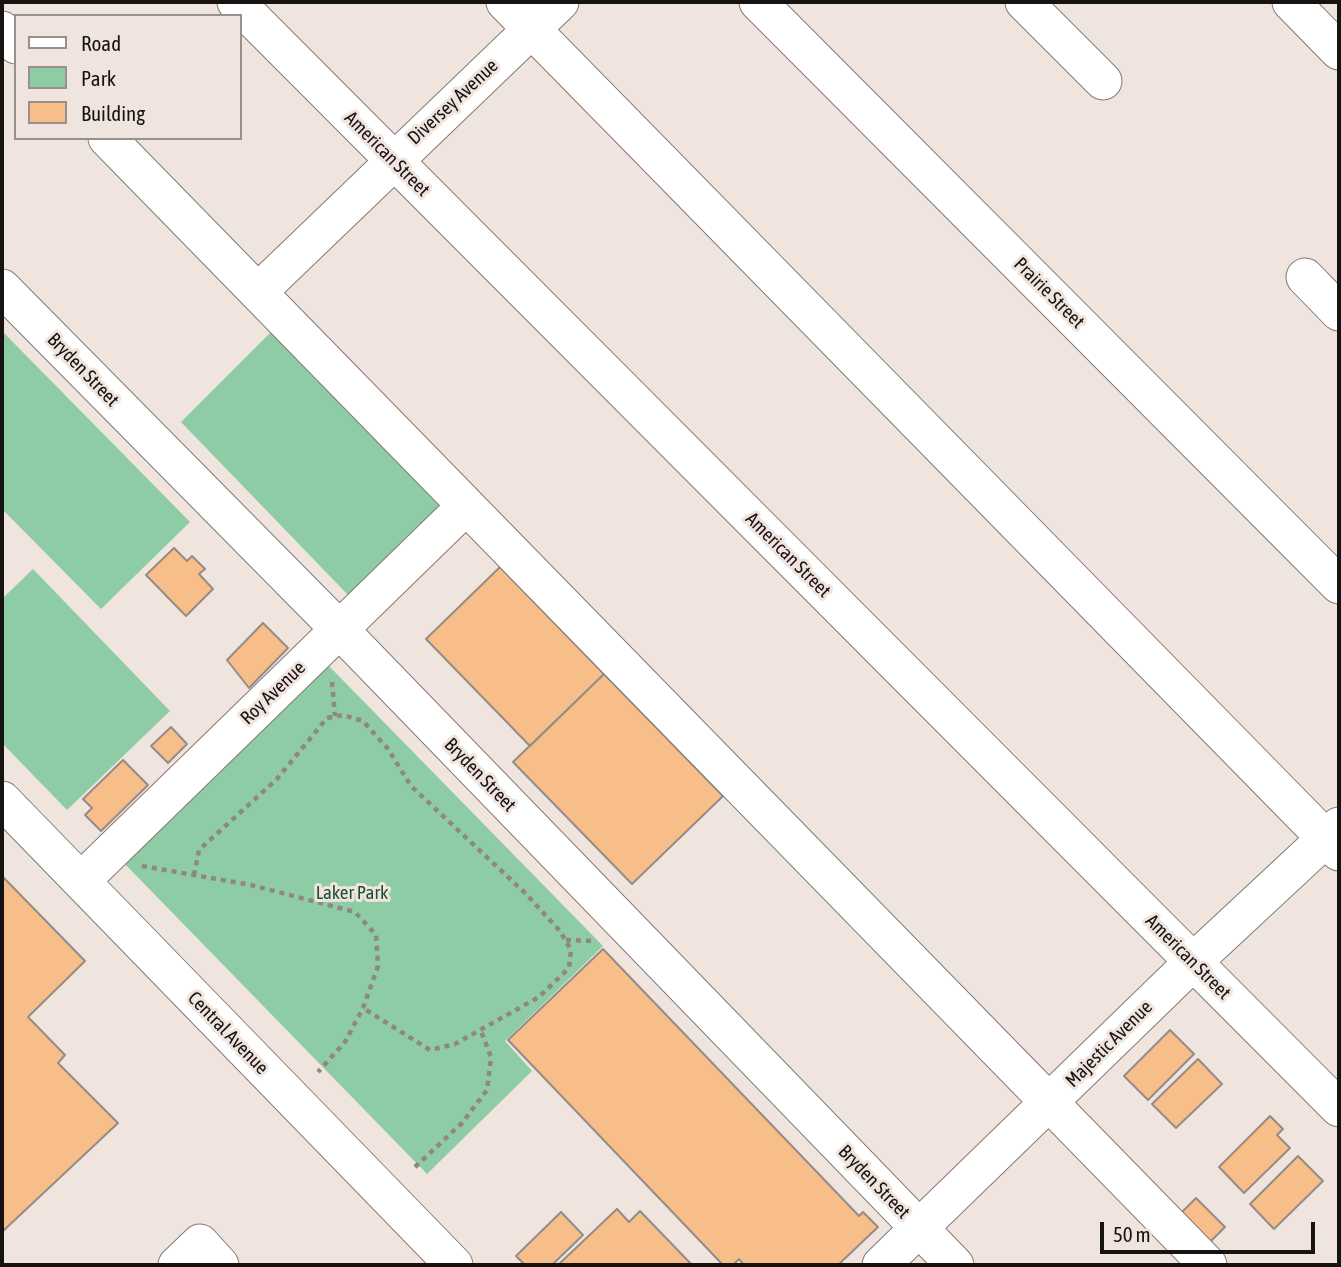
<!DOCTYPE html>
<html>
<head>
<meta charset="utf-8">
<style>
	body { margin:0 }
	#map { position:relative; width:1341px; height:1267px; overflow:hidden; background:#f0e4de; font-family:"Asap Condensed",sans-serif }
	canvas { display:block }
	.frame { position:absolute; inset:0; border:4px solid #171311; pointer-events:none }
	.legend { position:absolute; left:14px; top:14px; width:228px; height:126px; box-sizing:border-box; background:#f0e4de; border:2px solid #99908c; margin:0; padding:9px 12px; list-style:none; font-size:21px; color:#171311 }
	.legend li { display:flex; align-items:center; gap:14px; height:35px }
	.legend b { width:35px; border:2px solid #99908c }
	.scale { position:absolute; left:1100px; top:1222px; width:215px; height:32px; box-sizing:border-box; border:4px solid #171311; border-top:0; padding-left:9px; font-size:21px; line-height:24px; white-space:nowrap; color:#171311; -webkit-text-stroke:5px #f0e4de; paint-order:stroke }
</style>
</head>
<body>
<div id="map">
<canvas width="1341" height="1267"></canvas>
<div class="frame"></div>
<ul class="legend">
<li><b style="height:9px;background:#fff"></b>Road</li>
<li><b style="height:19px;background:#8ecca5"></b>Park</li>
<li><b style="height:19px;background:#f7be8a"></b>Building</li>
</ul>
<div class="scale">50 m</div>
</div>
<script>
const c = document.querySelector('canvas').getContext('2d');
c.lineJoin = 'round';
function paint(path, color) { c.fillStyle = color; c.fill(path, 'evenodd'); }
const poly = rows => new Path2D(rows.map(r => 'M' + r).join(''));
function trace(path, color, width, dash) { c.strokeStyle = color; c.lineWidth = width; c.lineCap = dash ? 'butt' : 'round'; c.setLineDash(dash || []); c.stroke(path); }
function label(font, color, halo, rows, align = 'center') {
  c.font = font + ' "Asap Condensed",sans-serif'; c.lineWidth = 6; c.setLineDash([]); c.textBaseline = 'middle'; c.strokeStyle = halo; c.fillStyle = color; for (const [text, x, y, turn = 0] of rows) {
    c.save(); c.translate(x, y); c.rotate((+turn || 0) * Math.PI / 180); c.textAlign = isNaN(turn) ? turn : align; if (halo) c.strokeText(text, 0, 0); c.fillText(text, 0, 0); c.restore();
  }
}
const green = poly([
	[276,327,445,505,350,597,181,422],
	[2,331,190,522,101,609,2,509],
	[33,569,170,711,67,810,2,743,2,599],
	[327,664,603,946,505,1041,532,1071,427,1174,121,860]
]);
const building = poly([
	[174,548,187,561,192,556,205,569,199,574,213,589,186,616,146,575,174,548],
	[500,567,604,674,530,746,426,639,500,567],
	[263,623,288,648,249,688,227,660,263,623],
	[604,674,723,796,632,884,513,762,604,674],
	[171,727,187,744,168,763,151,746,171,727],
	[123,760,148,785,101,831,85,815,92,808,83,799,123,760],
	[2,876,85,961,28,1017,65,1055,58,1063,118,1123,2,1232,2,876],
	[603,949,859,1216,863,1212,878,1227,838,1265,744,1265,739,1259,733,1265,723,1265,508,1040,603,949],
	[1170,1030,1194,1054,1148,1100,1124,1076,1170,1030],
	[1198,1059,1222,1084,1176,1128,1152,1104,1198,1059],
	[1270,1116,1283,1129,1277,1135,1290,1148,1244,1193,1219,1167,1270,1116],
	[1298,1156,1323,1181,1274,1229,1250,1204,1298,1156],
	[1196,1198,1225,1227,1206,1246,1177,1217,1196,1198],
	[617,1209,629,1222,640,1211,692,1265,558,1265,617,1209],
	[561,1212,583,1235,552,1265,525,1265,516,1256,561,1212]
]);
const path = poly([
	[332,682,335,716],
	[142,866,251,885,355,912,376,935,378,966,363,1008,345,1042,318,1072],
	[194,875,199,850,277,779,327,718,343,715,363,721,388,749,411,786,525,893,560,931,571,950,569,968,539,997,455,1044,430,1050,363,1008],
	[566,940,596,941],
	[415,1167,462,1123,487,1090,491,1057,481,1031]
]);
const minor = poly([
	[236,2,1339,1108],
	[505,2,1339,852],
	[758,2,1339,585],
	[1024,2,1103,81],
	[1291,2,1339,51],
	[2,30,16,45],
	[107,138,1208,1265],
	[1305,277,1339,312],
	[2,288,339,629,955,1265],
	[258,292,560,2],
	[2,800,454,1265],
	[81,881,466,506],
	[177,1265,200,1243,220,1265],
	[881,1265,1193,962,1339,826]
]);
const streetNames = [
	["Diversey Avenue",453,102,-43],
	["American Street",387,154,45],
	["Prairie Street",1049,293,45],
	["Bryden Street",83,370,46],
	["American Street",788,555,45],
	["Roy Avenue",273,693,-44],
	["Bryden Street",480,775,46],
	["American Street",1188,957,45],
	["Central Avenue",228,1033,46],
	["Majestic Avenue",1109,1044,-45],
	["Bryden Street",874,1182,46]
];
const parkNames = [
	["Laker Park",352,893]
];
paint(green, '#8ecca5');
paint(building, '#f7be8a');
trace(building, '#958c85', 2);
trace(minor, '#847a74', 39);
trace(path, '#908783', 4.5, [5, 5]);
trace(minor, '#fff', 37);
label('19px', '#171311', '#f0e4de', streetNames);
label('19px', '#1c5134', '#f0e4de', parkNames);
</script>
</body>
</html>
